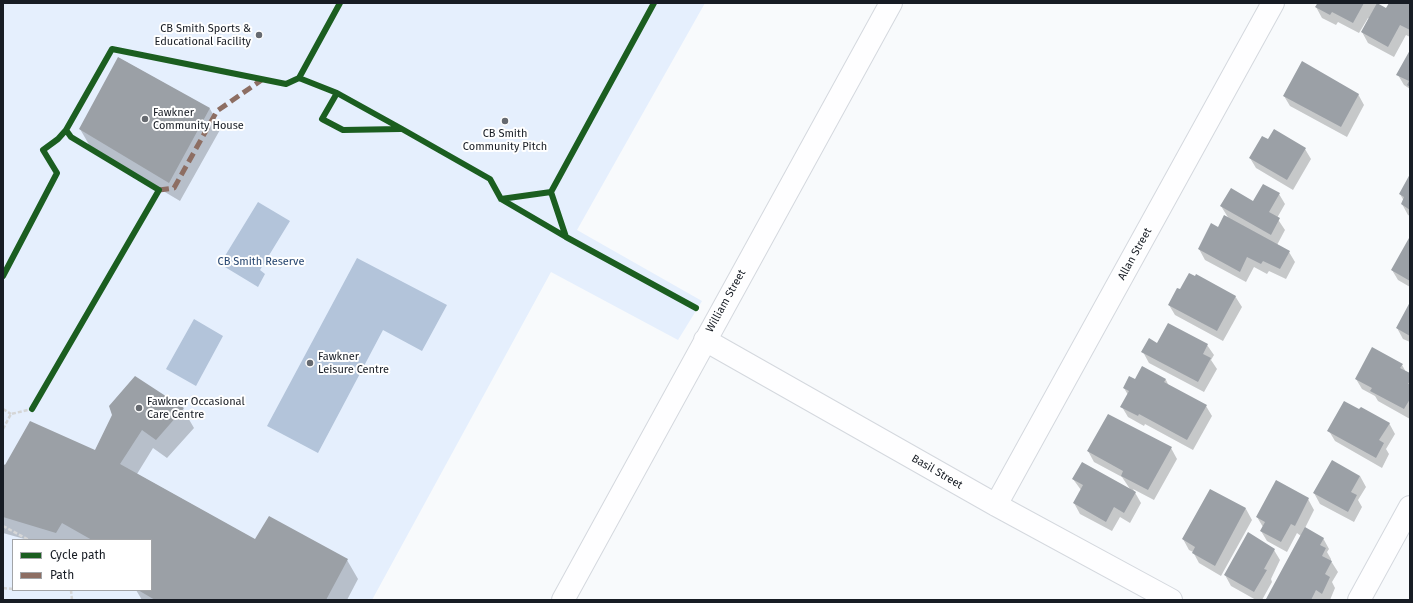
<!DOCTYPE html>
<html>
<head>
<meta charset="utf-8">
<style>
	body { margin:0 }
	#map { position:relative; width:1413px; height:603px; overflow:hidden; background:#f8fafc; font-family:"Fira Sans",sans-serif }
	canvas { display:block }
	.frame { position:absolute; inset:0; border:4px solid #171c24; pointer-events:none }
	.legend { position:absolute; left:12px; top:539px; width:140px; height:52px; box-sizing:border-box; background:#fff; border:1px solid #a2a4a7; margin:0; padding:5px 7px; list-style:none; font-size:12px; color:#171c24 }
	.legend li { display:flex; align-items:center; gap:8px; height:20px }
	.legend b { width:20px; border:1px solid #a2a4a7 }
</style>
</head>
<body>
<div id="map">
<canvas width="1413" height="603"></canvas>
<div class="frame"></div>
<ul class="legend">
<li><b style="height:5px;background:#1b5e20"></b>Cycle path</li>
<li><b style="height:5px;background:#8d6e63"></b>Path</li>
</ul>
</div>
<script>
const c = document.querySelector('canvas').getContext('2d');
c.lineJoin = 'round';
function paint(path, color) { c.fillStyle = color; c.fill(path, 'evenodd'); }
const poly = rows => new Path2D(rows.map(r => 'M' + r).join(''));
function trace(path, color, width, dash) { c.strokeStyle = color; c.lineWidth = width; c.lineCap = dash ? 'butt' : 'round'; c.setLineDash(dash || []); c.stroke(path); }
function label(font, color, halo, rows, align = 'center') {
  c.font = font + ' "Fira Sans",sans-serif'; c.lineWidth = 4; c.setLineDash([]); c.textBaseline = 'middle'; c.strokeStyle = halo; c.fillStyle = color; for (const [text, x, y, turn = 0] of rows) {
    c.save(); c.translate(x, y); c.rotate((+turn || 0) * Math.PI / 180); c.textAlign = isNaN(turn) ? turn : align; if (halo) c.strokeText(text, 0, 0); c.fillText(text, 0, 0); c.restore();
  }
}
const green = poly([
	[3,3,705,3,577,230,702,301,678,340,551,272,372,600,3,600],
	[13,540,151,540,151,590,13,590]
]);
const water = poly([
	[258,202,290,221,260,270,265,274,258,287,220,264],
	[357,258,447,305,422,351,383,330,318,453,267,426],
	[194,319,223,336,196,386,166,369]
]);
const shadow = poly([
	[1316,3,1376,3,1387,10,1390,3,1410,3,1410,37,1406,35,1394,57,1368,43,1362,32,1369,18,1368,18,1359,33,1338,22,1336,25,1322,18,1316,7,1317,5],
	[1410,52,1410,89,1404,85,1398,75],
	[119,58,210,109,221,128,180,201,91,148,80,129],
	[1358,94,1364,105,1347,137,1290,106,1284,96],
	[1268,141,1305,149,1311,159,1293,190,1256,168,1250,158],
	[1410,176,1410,216,1408,215,1402,204,1404,201,1400,194],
	[1279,194,1285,204,1277,218,1285,230,1277,245,1289,252,1295,262,1286,279,1269,271,1267,274,1254,267,1246,282,1205,260,1199,249,1229,219,1221,206,1253,202],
	[1410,240,1410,287,1398,280,1392,270],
	[1235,296,1242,307,1223,341,1175,315,1169,305],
	[1410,304,1410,342,1403,339,1397,328],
	[1158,344,1207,345,1214,355,1211,360,1217,369,1204,392,1149,363,1143,352],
	[1402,365,1406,372,1410,374,1410,419,1378,401,1375,396,1362,389,1356,379],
	[1143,367,1166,380,1169,386,1206,406,1212,416,1193,450,1145,424,1144,426,1128,417,1122,407,1128,395,1124,388,1136,381],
	[135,377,183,409,194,428,167,458,153,448,137,474,255,540,347,560,358,579,347,600,142,600,136,590,151,590,151,540,28,540,3,533,3,465,95,451],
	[1359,410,1389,423,1395,434,1386,449,1389,454,1382,468,1335,441,1329,431],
	[1171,448,1177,459,1154,500,1133,489,1141,503,1130,523,1120,517,1112,531,1080,514,1074,503,1081,490,1073,479,1130,489,1122,477,1094,462,1088,451],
	[1360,476,1366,487,1358,500,1362,507,1354,522,1320,504,1314,493],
	[1210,490,1246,509,1252,520,1221,576,1199,563,1193,552,1189,550,1183,539],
	[1308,499,1314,510,1305,528,1323,538,1329,549,1327,552,1331,559,1331,561,1338,572,1332,582,1335,588,1330,600,1267,600,1301,536,1297,533,1287,552,1267,541,1261,531,1263,527,1257,517],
	[1274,550,1280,560,1271,579,1272,582,1262,600,1256,600,1231,586,1225,575]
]);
const building = poly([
	[1315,3,1364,3,1353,23,1332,12,1330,15,1315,7,1317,4],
	[1377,3,1386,8,1389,3,1410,3,1410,30,1400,25,1388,47,1361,32],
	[1410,50,1410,87,1407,85,1409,81,1396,75],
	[118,57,210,108,169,183,79,129],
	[1302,61,1359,94,1341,127,1283,96],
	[1274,129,1306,148,1287,180,1249,158,1262,136,1268,139],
	[1410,174,1410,210,1401,204,1404,197,1399,194],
	[1263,184,1280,193,1269,212,1280,218,1271,235,1220,206,1231,188,1253,201],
	[1224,215,1290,251,1280,269,1263,261,1261,264,1247,257,1240,272,1198,249,1211,223,1218,227],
	[1409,238,1410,239,1410,281,1391,270],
	[1189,273,1195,276,1196,274,1236,296,1217,331,1168,305,1177,288,1180,289],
	[1410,302,1410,336,1396,328],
	[1168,323,1208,344,1203,354,1211,358,1198,382,1141,352,1149,338,1157,343],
	[1372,347,1403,364,1400,368,1410,373,1410,381,1408,384,1410,384,1410,399,1404,409,1370,391,1372,388,1355,379],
	[1142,366,1166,379,1164,382,1207,405,1187,440,1139,414,1138,416,1120,407,1129,391,1123,388,1129,376,1135,379],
	[135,376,184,408,156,440,142,430,120,464,255,539,269,516,348,559,326,600,155,600,138,590,151,590,151,540,92,540,62,523,56,533,3,517,3,464,5,465,30,421,95,450,112,415,109,406],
	[1344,401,1359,409,1361,407,1390,423,1379,440,1384,443,1376,458,1327,431],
	[1108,414,1172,447,1148,490,1121,476,1123,471,1087,451],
	[1332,460,1360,476,1351,492,1357,495,1348,512,1313,493],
	[1082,462,1136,492,1124,513,1114,507,1106,522,1073,503,1083,485,1072,479],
	[1276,480,1309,498,1295,526,1291,524,1281,542,1260,531,1265,522,1256,517],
	[1210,489,1246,508,1215,566,1192,553,1195,547,1182,539],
	[1305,527,1324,538,1320,545,1326,548,1322,556,1332,561,1325,574,1330,577,1322,594,1316,590,1311,600,1267,600,1266,599],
	[1248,532,1275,549,1264,569,1267,570,1254,592,1224,575]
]);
const path = poly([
	[299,78,340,3],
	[337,93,322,119,343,130,402,129],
	[502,199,551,192],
	[566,236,551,192,654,3],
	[3,276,57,173,43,150,58,139,66,130],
	[3,409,11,414],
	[3,429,11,414,32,409,159,190,71,137,66,130,112,49,286,84,299,78,337,93,402,129,490,179,501,199,566,237,696,308],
	[3,526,29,540],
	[3,588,13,589],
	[71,590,72,600]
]);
const minor = poly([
	[705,340,996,505,1171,600],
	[996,505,1273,3],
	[563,600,891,3],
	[1359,600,1410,507]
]);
const quiet = poly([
	[159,190,174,188,217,111,263,79]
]);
const cycleway = poly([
	[299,78,340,3],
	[337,93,322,119,343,130,400,129],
	[501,199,551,192],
	[566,237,551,192,654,3],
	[3,276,57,173,43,150,58,139,66,130],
	[32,409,159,190,71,137,66,130,112,49,286,84,299,78,337,93,402,129,490,179,501,199,566,237,696,308]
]);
const markers = [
	[259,35,4,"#666a70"],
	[145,119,4,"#666a70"],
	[505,121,4,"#666a70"],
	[310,363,4,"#666a70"],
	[139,408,4,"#666a70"]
];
const poiNames = [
	["CB Smith Sports &",251,29,"right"],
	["Educational Facility",251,42,"right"],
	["Fawkner",153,113],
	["Community House",153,126],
	["CB Smith",505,134,"center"],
	["Community Pitch",505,147,"center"],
	["Fawkner",318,357],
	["Leisure Centre",318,370],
	["Fawkner Occasional",147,402],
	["Care Centre",147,415]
];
const streetNames = [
	["Allan Street",1135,254,-61],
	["William Street",726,301,-61],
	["Basil Street",937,472,30]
];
const parkNames = [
	["CB Smith Reserve",261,262]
];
paint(green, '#e5effd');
paint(water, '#b3c4da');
paint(shadow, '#0003');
paint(building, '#9ba0a6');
trace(minor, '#d4d8de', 24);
trace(path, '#d5d6d7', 2.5, [4, 2]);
trace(minor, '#fefeff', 22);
trace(quiet, '#8d6e63', 5, [10, 5]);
trace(cycleway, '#1b5e20', 6);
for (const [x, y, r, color] of markers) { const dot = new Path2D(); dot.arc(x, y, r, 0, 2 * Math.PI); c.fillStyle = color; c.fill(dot); trace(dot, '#fff', 1.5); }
label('11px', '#171c24', '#fff', poiNames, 'left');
label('11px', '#171c24', '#fff', streetNames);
label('11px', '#264670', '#fff', parkNames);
</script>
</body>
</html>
